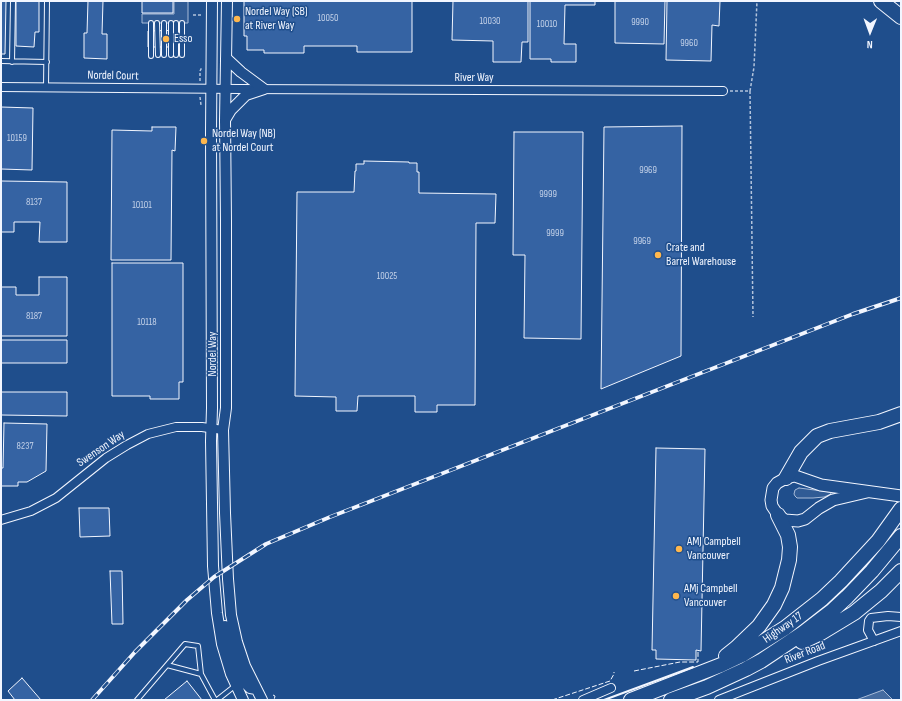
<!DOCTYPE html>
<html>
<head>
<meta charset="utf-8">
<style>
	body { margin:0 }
	#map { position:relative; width:902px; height:701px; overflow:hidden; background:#1f4e8c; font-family:"Sofia Sans Condensed",sans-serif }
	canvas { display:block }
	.frame { position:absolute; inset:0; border:2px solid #f2f6ff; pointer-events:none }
	.north { position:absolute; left:850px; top:12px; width:40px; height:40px; -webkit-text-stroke:3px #1f4e8c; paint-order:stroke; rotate:181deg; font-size:11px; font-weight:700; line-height:16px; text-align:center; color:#f2f6ff }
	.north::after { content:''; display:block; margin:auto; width:14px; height:18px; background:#f2f6ff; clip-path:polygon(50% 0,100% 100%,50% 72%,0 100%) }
</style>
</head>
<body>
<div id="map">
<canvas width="902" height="701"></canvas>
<div class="frame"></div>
<div class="north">N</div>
</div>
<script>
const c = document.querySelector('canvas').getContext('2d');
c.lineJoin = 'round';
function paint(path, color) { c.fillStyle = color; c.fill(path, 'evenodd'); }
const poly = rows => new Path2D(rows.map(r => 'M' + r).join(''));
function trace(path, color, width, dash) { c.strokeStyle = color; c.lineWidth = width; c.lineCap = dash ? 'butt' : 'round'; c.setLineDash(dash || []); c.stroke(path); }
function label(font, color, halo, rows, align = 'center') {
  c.font = font + ' "Sofia Sans Condensed",sans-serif'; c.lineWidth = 3; c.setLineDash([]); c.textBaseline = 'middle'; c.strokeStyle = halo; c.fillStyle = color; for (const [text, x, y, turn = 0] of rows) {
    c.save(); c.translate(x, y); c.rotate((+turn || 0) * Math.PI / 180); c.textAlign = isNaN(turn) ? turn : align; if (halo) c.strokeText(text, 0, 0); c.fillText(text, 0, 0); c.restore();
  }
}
const built = poly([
	[174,1,188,1,188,23,142,23,142,14,174,14,174,1],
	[799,488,830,492,831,494,824,497,813,498,797,498,795,496,794,494,795,490,799,488]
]);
const water = poly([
	[883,690,893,700,855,700,856,700,883,690]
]);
const building = poly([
	[1,1,6,1,5,54,1,54,1,1],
	[16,1,39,1,39,32,35,32,34,47,16,46,16,1],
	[88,1,103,1,102,34,107,34,107,59,84,58,84,33,87,33,88,1],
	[142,1,173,1,173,13,142,13,142,1],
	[244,1,412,1,412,52,357,52,357,46,304,46,304,53,264,53,264,50,247,50,247,36,244,36,244,1],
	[453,1,528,1,528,42,522,42,521,62,493,62,493,41,452,40,453,1],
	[530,1,595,1,595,5,565,5,564,44,576,44,576,62,551,62,551,59,530,59,530,1],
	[615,1,665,1,664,44,615,43,615,1],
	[667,1,720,1,719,26,712,25,711,61,666,60,667,1],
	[184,30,184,47,148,47,148,31,184,30],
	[1,107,33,108,32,170,1,169,1,107],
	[682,126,681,356,601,389,604,127,682,126],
	[152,127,176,127,175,151,172,150,171,260,111,260,112,130,152,131,152,127],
	[514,132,583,132,581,339,524,338,525,255,513,255,514,132],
	[364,161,409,162,409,163,417,163,417,172,419,172,419,193,496,194,495,223,476,223,475,405,437,405,437,412,415,412,415,396,358,396,357,411,336,411,336,397,295,396,297,192,354,192,355,171,356,171,356,164,364,164,364,161],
	[1,181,67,182,67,242,39,242,40,222,14,222,14,232,1,232,1,181],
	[112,263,183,263,183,382,179,382,179,399,150,399,150,396,112,396,112,263],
	[39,277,67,277,67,336,1,336,1,287,16,287,16,295,39,295,39,277],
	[1,340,67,340,67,363,1,363,1,340],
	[1,392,67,392,67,416,1,415,1,392],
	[4,423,47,424,46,471,27,482,18,482,18,486,1,486,1,468,3,468,4,423],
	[656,448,705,449,701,651,696,650,696,660,656,659,656,650,652,650,656,448],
	[79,508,109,508,110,536,80,537,79,508],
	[110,571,122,571,123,624,112,624,110,571],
	[22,678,41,700,15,700,8,691,22,678],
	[187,681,202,700,164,700,187,681]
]);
const path = poly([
	[193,15,203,15],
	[200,81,200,71,202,67],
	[730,91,750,91,754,67,757,1],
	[750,91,753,317],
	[200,97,201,105]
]);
const service = poly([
	[157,23,158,55],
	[171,23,171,55],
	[176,23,176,55],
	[182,23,182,55],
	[164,55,164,23],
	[151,56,151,23],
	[1,61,47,62],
	[12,62,13,1],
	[46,87,47,1],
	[167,665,201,674],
	[137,700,185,644,198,646,201,674,215,700],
	[217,700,236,685]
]);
const minor = poly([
	[1,87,240,89,723,91],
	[1,520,31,511,56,498,106,458,127,445,148,434,176,427,202,427,223,430],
	[874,641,868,630,869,621,871,618,888,616,901,617],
	[583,700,611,688],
	[719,700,818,661,901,631]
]);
const tertiary = poly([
	[212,1,211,133,212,408,211,441,213,566,217,613,222,644,231,674,243,700],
	[227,1,225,120,226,220,226,408,223,430,225,513,228,579,231,615,237,642,245,666,262,700],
	[226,58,241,72,264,89],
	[225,120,231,110,246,95,264,89],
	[225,626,238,669,245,683,250,688,256,689]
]);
const secondary = poly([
	[867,492,833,500,819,508,805,519,798,521,785,520,778,515,772,506,771,500,773,488,777,483,786,478,795,476,821,485,901,496]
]);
const motorway = poly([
	[881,1,901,17],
	[786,478,801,452,817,436,830,431,879,422,901,414],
	[802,642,821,633,854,613,881,591,901,571],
	[726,656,736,648,759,626,774,605,782,588,789,560,790,547,788,535,778,515],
	[631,700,721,665,742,655,785,628,822,599,841,581,878,541,901,509],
	[671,700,707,687,746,669,761,661,803,633,833,610,847,597,872,571,901,536]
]);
const rail = poly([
	[92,700,135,652,187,600,214,577,266,544,330,517,853,314,901,298]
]);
const fence = poly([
	[634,671,680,662,698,662,698,650],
	[273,695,275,696,274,700],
	[552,700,610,681,614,674,614,672]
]);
const wall = poly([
	[604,700,693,667]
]);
const markers = [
	[237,19,4,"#ffb74d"],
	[166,39,4,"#ffb74d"],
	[204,141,4,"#ffb74d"],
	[658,255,4,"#ffb74d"],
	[679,549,4,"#ffb74d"],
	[676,596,4,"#ffb74d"]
];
const numberNames = [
	["10050",328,18],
	["10030",490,21],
	["9990",640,22],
	["10010",547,24],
	["9960",689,43],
	["10159",17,138],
	["9969",648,170],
	["9999",548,194],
	["8137",34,202],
	["10101",142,205],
	["9999",555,233],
	["9969",642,241],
	["10025",387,276],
	["8187",34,316],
	["10118",147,322],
	["8237",25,446]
];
const poiNames = [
	["Nordel Way (SB)",245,12],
	["at River Way",245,26],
	["Esso",174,39],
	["Nordel Way (NB)",212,134],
	["at Nordel Court",212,148],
	["Crate and",666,248],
	["Barrel Warehouse",666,262],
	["AMJ Campbell",687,542],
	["Vancouver",687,556],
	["AMj Campbell",684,589],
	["Vancouver",684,603]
];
const streetNames = [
	["Nordel Court",113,76,1],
	["River Way",474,78],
	["Nordel Way",213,354,-90],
	["Swenson Way",101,449,-34],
	["Highway 17",783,628,-35],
	["River Road",805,653,-21]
];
paint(built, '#305b95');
trace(built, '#a8bbd7', 1);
paint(water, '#446ba0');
trace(water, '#a8bbd7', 1);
paint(building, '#3563a3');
trace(building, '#f2f6ff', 1);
trace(service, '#f2f6ff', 6);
trace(minor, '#f2f6ff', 10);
trace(tertiary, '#f2f6ff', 12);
trace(secondary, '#f2f6ff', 13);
trace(motorway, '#f2f6ff', 16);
trace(path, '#b3c4dc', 1.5, [3, 2]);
trace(service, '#1f4e8c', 4);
trace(minor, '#1f4e8c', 8);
trace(tertiary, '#1f4e8c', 10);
trace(secondary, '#1f4e8c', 11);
trace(motorway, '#1f4e8c', 14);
trace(rail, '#f2f6ff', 4);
trace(rail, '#1f4e8c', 2.5, [8]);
trace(fence, '#f2f6ff', 1, [5, 2]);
trace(wall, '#f2f6ff', 2);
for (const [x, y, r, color] of markers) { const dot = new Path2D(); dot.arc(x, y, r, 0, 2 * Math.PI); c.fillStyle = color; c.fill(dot); trace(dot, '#1f4e8c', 1.5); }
label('10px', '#c3d1e8', null, numberNames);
label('12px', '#f2f6ff', '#1f4e8c', poiNames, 'left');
label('12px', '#f2f6ff', '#1f4e8c', streetNames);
</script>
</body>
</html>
